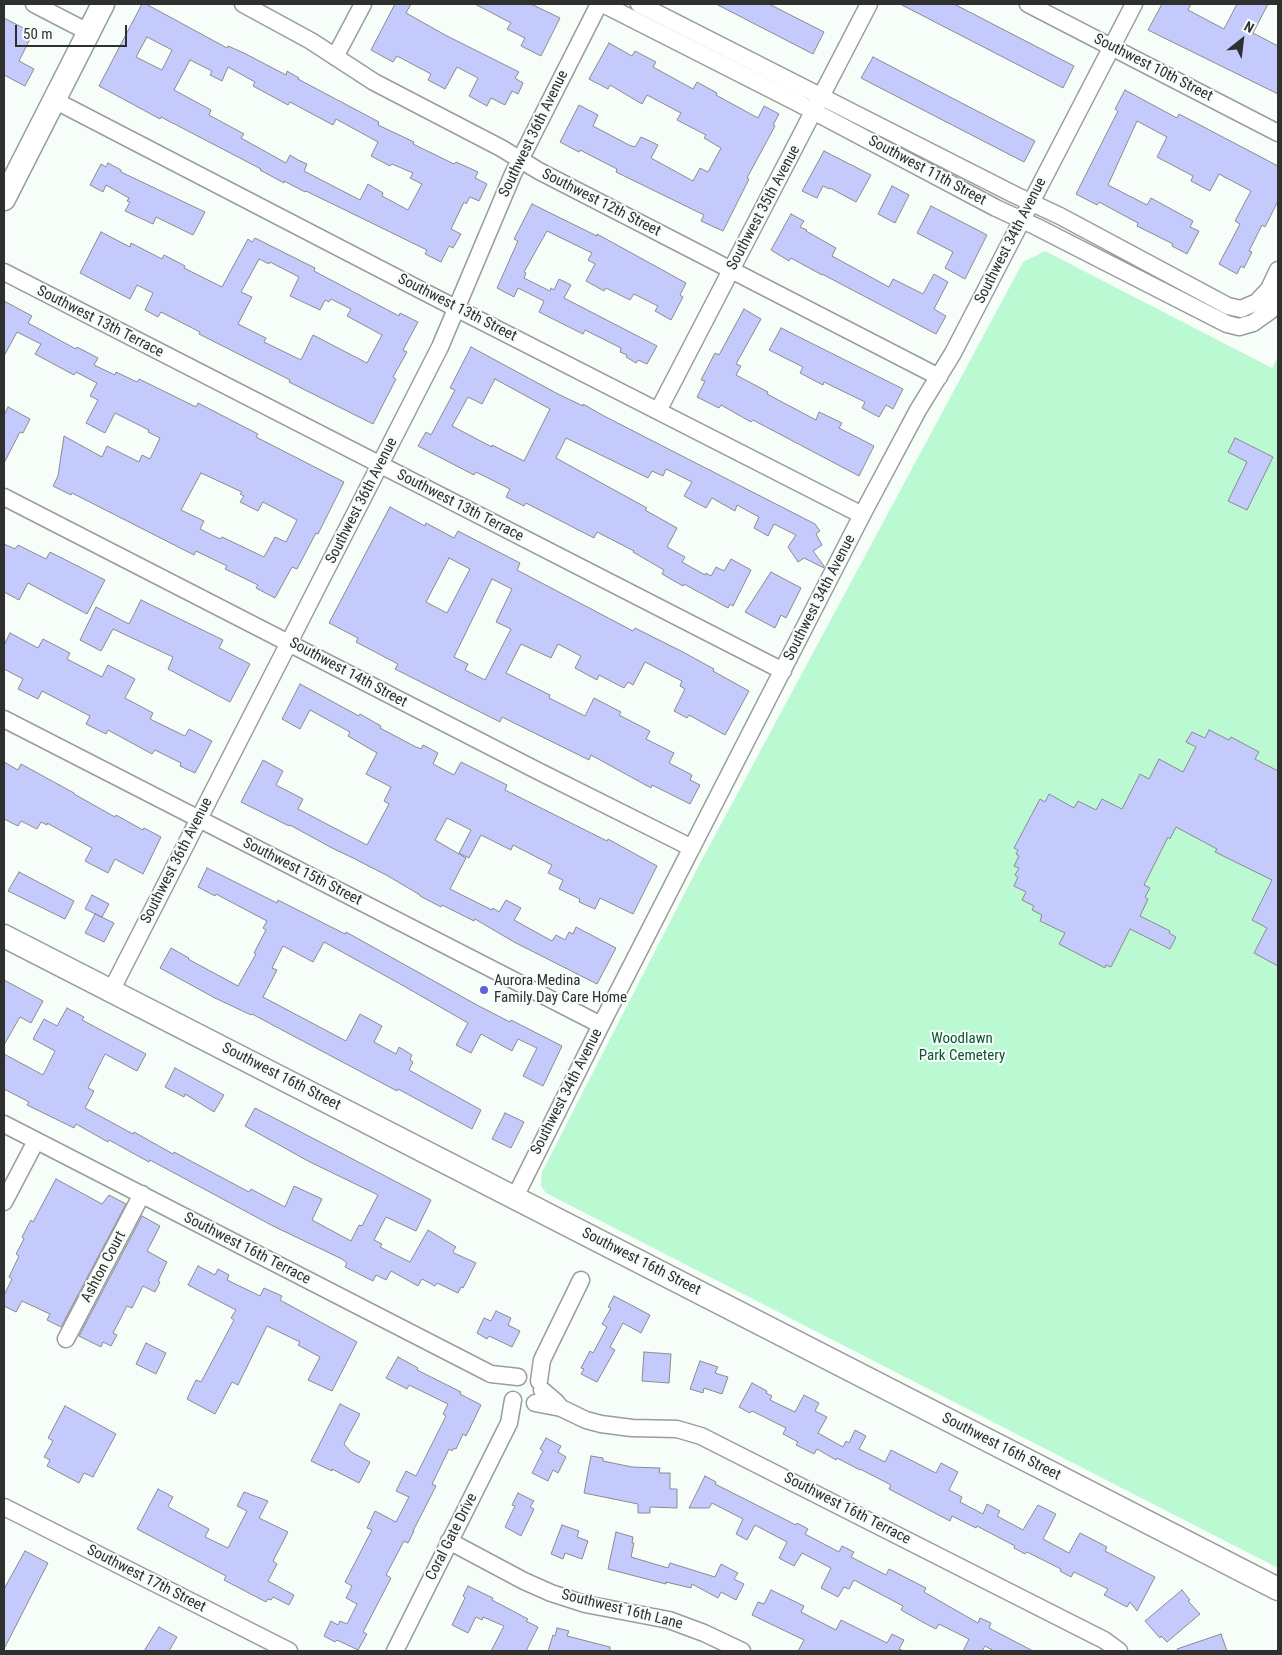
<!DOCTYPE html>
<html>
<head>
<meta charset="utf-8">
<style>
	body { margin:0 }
	#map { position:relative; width:1282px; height:1655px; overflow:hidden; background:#f7fdf9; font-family:"Roboto Condensed",sans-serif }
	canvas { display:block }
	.frame { position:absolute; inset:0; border:5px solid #2e302f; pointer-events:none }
	.north { position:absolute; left:1217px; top:15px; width:50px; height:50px; -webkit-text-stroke:4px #f7fdf9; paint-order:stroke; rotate:29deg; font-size:14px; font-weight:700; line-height:20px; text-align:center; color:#2e302f }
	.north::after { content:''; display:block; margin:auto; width:18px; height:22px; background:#2e302f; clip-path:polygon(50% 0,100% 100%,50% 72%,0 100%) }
	.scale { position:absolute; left:15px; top:25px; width:112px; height:22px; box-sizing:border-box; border:2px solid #2e302f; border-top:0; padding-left:6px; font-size:15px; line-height:18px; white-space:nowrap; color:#2e302f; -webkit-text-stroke:4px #f7fdf9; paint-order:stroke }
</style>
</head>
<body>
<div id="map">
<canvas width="1282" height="1655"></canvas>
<div class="frame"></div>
<div class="north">N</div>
<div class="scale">50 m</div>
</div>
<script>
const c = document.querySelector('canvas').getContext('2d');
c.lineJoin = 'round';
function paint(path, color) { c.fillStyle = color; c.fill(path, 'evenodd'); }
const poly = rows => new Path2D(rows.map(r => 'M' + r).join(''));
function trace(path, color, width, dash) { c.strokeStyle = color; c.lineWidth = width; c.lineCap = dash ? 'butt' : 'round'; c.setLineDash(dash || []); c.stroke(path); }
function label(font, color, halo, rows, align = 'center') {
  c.font = font + ' "Roboto Condensed",sans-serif'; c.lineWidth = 4; c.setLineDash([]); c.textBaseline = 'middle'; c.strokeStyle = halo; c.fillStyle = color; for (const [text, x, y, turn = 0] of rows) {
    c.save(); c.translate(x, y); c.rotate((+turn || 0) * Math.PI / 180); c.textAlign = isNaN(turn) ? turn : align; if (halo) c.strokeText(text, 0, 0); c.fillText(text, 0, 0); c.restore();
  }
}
const green = poly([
	[1045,251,1272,368,1278,356,1278,1568,546,1193,541,1186,542,1172,699,865,1023,262]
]);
const building = poly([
	[142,4,146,4,227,48,228,46,244,53,286,75,287,71,299,78,298,79,379,122,378,125,414,142,413,144,454,164,456,162,478,172,475,178,487,184,479,201,470,197,466,204,464,202,451,229,461,234,453,248,449,246,441,262,425,254,427,250,306,191,305,192,284,181,284,183,260,170,261,169,161,117,160,119,99,86,142,4],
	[147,37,172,50,162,70,136,57,147,37],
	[190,60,212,71,210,75,222,81,228,67,255,82,253,86,288,105,290,102,333,125,336,119,378,142,371,156,390,166,392,164,413,173,410,178,422,184,408,210,382,196,383,193,368,184,360,200,304,171,307,164,298,160,290,155,286,163,241,138,244,134,209,115,211,110,174,90,190,60],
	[395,4,411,4,406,13,447,36,519,72,515,78,523,83,518,94,512,91,505,105,491,98,487,106,469,96,478,78,457,67,445,89,428,80,431,74,397,56,393,62,371,50,395,4],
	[475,4,531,4,560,18,541,56,521,46,525,38,507,29,511,23,475,4],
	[716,4,769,4,824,32,813,54,716,4],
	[900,4,954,4,1074,66,1063,88,900,4],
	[1162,4,1191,4,1188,10,1224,29,1237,4,1268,4,1253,33,1278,46,1278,94,1148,30,1162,4],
	[4,18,33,33,19,61,34,69,25,86,4,75,4,18],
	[609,43,632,56,635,51,656,62,653,67,693,89,697,82,717,93,716,95,758,118,764,106,779,114,773,125,775,126,747,178,749,179,723,231,701,221,704,215,616,172,617,169,580,150,579,152,560,142,579,105,598,115,593,126,629,145,635,147,641,137,658,145,651,158,693,181,700,168,708,172,721,148,704,138,706,135,677,120,681,113,647,95,642,104,610,85,608,89,589,79,609,43],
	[873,57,1035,141,1024,162,861,78,873,57],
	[1125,90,1177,118,1179,114,1278,166,1278,201,1265,227,1262,225,1249,251,1252,252,1244,268,1241,266,1237,274,1219,264,1240,224,1235,221,1251,191,1219,174,1210,191,1191,181,1193,176,1157,157,1167,137,1137,121,1108,185,1147,205,1151,198,1193,221,1190,227,1199,231,1187,254,1172,246,1173,244,1137,226,1138,223,1099,202,1097,205,1076,194,1118,111,1115,109,1125,90],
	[824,151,871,175,856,202,830,188,829,189,823,186,817,198,802,191,824,151],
	[108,163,121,170,121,172,205,212,193,235,156,217,153,224,125,211,130,202,127,201,129,198,106,185,103,192,90,185,101,164,106,167,108,163],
	[892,186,909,195,895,223,878,214,892,186],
	[532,204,597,236,597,234,686,283,680,295,683,297,671,320,655,311,658,306,634,294,630,300,606,288,604,291,586,281,595,264,588,260,592,253,547,231,524,272,526,273,524,278,550,291,551,288,554,290,559,279,571,285,564,298,657,346,647,364,638,360,636,363,626,357,627,355,620,352,621,348,585,330,583,334,539,312,544,301,518,288,514,297,497,288,518,241,514,239,532,204],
	[931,206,987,235,965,279,945,268,953,252,917,233,931,206],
	[791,214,804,221,800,227,807,230,806,231,836,248,832,256,889,287,893,279,923,294,934,274,948,282,934,309,946,316,936,334,822,274,822,275,791,258,789,261,771,250,791,214],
	[101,232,130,247,131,243,162,259,164,255,185,266,184,268,222,287,248,239,252,242,255,238,315,268,314,271,399,316,400,313,418,322,403,350,407,352,393,377,396,379,373,424,289,382,290,380,199,334,200,332,161,312,158,317,145,310,153,293,137,285,130,299,80,273,101,232],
	[259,259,269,264,270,262,299,277,290,296,320,310,325,300,329,302,331,299,351,309,347,316,382,335,367,363,313,335,301,360,264,342,266,338,238,324,252,297,241,292,259,259],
	[4,301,32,316,28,323,76,349,77,347,98,358,94,365,115,375,116,372,137,382,139,379,196,407,198,403,258,434,256,437,344,482,318,534,316,533,297,569,292,567,275,598,256,588,258,585,225,569,227,566,196,551,194,555,72,493,71,495,53,486,58,476,64,436,102,457,107,446,139,462,142,455,150,459,160,438,148,432,149,430,115,413,105,433,86,423,98,400,90,396,97,383,76,372,74,375,35,354,41,344,17,332,4,356,4,301],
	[201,473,242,492,240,494,244,496,240,502,258,511,263,502,297,520,286,542,275,537,264,557,222,537,220,539,200,529,204,521,181,510,201,473],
	[744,309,761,319,736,364,741,366,736,375,768,392,767,394,816,420,819,412,842,423,839,428,874,446,859,476,753,420,751,422,721,405,719,408,697,397,705,381,701,380,715,353,719,355,744,309],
	[781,328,903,389,893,409,886,405,879,417,862,408,865,402,824,382,823,385,800,373,803,367,769,350,781,328],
	[471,347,558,394,583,406,583,404,604,416,815,524,820,531,816,534,822,545,813,551,824,566,824,568,804,558,798,562,788,547,796,535,774,524,768,536,754,528,759,517,737,505,735,511,712,498,706,508,684,496,692,482,666,469,663,476,652,471,648,478,566,438,556,458,647,508,645,510,677,528,667,547,685,557,682,562,705,575,706,573,711,576,716,567,724,571,731,559,751,570,733,606,730,604,728,608,684,584,683,586,662,574,664,570,633,552,634,551,597,532,594,538,526,503,524,506,506,497,510,489,476,472,474,475,418,446,426,432,431,435,455,390,450,388,471,347],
	[495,379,550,409,524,461,492,445,492,447,452,426,468,397,482,404,495,379],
	[8,407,30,419,23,433,20,432,4,463,4,415,8,407],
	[1235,438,1273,457,1247,510,1228,501,1247,462,1228,452,1235,438],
	[390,507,425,526,426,523,454,538,458,531,520,563,517,570,633,631,635,628,681,651,714,669,713,671,749,691,725,735,689,715,687,718,674,711,685,689,680,686,682,681,645,662,633,685,628,682,624,688,599,675,597,680,575,668,581,656,558,644,551,658,521,644,506,673,550,695,549,698,585,716,594,698,621,712,619,715,650,731,646,739,674,753,669,763,692,775,690,780,700,785,690,804,652,785,651,788,591,755,589,760,502,717,500,722,395,669,398,664,356,642,358,638,329,623,390,507],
	[449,558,470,569,447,613,426,602,449,558],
	[492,579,512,589,496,622,511,629,485,680,465,670,468,664,454,657,492,579],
	[4,544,15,549,18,545,46,559,50,552,105,580,87,614,28,583,19,600,4,592,4,544],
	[771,572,801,588,786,618,781,615,775,628,745,612,771,572],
	[141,600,223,640,219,648,250,664,230,702,168,669,173,657,113,629,101,651,80,640,96,607,129,624,141,600],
	[10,633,38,648,43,639,70,653,67,659,102,677,108,665,135,679,125,698,153,713,150,719,185,736,189,729,212,741,195,773,180,766,181,763,155,750,152,754,108,730,106,734,86,724,90,716,42,691,38,699,18,689,23,679,4,669,4,645,10,633],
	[300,684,359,716,360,714,381,726,380,728,414,746,421,749,423,745,438,753,433,764,454,775,461,762,507,785,505,790,607,841,608,839,657,866,633,914,600,898,595,909,579,902,580,899,559,889,563,880,548,873,552,865,513,845,511,850,481,835,469,858,459,853,471,830,447,818,435,840,466,858,450,889,492,910,493,908,499,912,506,900,521,908,514,920,552,941,556,935,565,940,569,932,573,934,576,927,616,948,597,984,514,942,475,919,474,921,442,905,441,907,420,896,420,895,388,876,353,858,332,848,290,825,289,826,241,802,263,760,283,771,276,785,303,799,298,809,367,845,389,804,384,801,391,787,366,774,377,753,348,736,350,732,310,710,300,729,282,719,300,684],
	[1209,730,1229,740,1231,737,1259,752,1255,759,1278,771,1278,966,1254,953,1267,928,1252,920,1272,880,1215,852,1217,849,1176,827,1170,839,1168,837,1144,885,1150,888,1145,897,1148,899,1140,916,1170,931,1169,933,1176,937,1170,949,1130,929,1111,967,1106,965,1105,968,1059,944,1065,933,1040,921,1042,915,1032,910,1034,906,1022,900,1026,892,1014,886,1018,877,1015,875,1019,868,1014,866,1019,856,1016,854,1018,850,1014,848,1040,799,1045,802,1049,794,1074,808,1078,801,1096,810,1102,799,1122,809,1140,774,1149,779,1159,759,1183,772,1196,747,1186,742,1192,732,1205,738,1209,730],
	[4,762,18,770,21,764,74,793,74,794,115,817,116,815,143,830,144,828,161,837,143,874,115,859,108,873,85,861,92,848,47,823,47,825,41,822,37,829,21,821,18,826,4,819,4,762],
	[207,868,277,903,278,900,345,934,346,932,477,1005,510,1022,511,1020,562,1046,543,1086,523,1076,537,1048,518,1039,512,1051,481,1034,471,1053,456,1045,468,1023,402,985,324,942,313,962,283,946,272,968,277,970,263,997,346,1041,360,1014,382,1026,374,1042,396,1054,399,1047,412,1055,410,1060,413,1062,409,1070,481,1110,472,1129,398,1089,397,1091,252,1014,251,1015,215,998,160,968,171,948,189,958,188,959,238,986,256,954,254,953,266,930,263,928,267,921,216,894,215,896,198,887,207,868],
	[19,872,74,901,65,919,8,891,19,872],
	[92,895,109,904,102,917,85,909,92,895],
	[95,914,114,923,104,942,85,933,95,914],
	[4,980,43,1001,31,1023,20,1017,4,1045,4,980],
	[67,1008,84,1017,82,1020,146,1054,137,1071,105,1054,88,1088,94,1091,85,1108,133,1134,134,1132,173,1154,174,1152,249,1192,251,1189,285,1207,294,1186,322,1199,312,1220,351,1241,359,1225,362,1226,378,1195,308,1161,245,1126,255,1108,431,1200,416,1231,386,1217,374,1240,382,1244,380,1247,410,1262,428,1230,456,1247,453,1251,454,1253,476,1263,463,1288,461,1287,458,1293,437,1283,435,1286,422,1279,418,1286,391,1271,386,1280,376,1275,373,1281,345,1267,347,1263,342,1259,273,1226,150,1160,149,1162,109,1140,108,1142,76,1124,74,1128,27,1105,29,1102,4,1089,4,1054,43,1075,55,1051,33,1039,44,1019,57,1026,67,1008],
	[175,1068,224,1095,214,1112,185,1094,184,1097,165,1087,175,1068],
	[505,1113,524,1122,511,1148,492,1139,505,1113],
	[56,1179,102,1204,109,1195,126,1204,61,1327,47,1320,50,1314,22,1301,16,1312,4,1306,4,1295,12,1279,9,1277,19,1256,16,1254,24,1239,22,1237,31,1220,33,1222,56,1179],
	[142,1216,160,1226,147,1251,167,1262,158,1281,160,1282,155,1292,143,1286,132,1308,127,1306,113,1333,117,1335,111,1346,103,1342,101,1347,79,1336,142,1216],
	[198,1266,215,1275,218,1269,229,1275,227,1280,260,1296,264,1288,282,1296,280,1300,357,1342,332,1391,308,1380,320,1357,298,1345,300,1342,267,1326,238,1385,232,1382,215,1414,187,1399,196,1380,201,1382,215,1356,234,1320,231,1318,236,1310,188,1285,198,1266],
	[614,1296,650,1315,641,1333,623,1323,610,1347,615,1350,597,1382,581,1374,584,1369,581,1368,590,1351,593,1353,607,1327,602,1324,611,1308,608,1307,614,1296],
	[496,1311,511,1318,508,1325,520,1331,512,1347,489,1336,487,1339,477,1333,484,1318,491,1321,496,1311],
	[146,1343,166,1353,156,1374,136,1364,146,1343],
	[644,1352,671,1354,669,1383,642,1381,644,1352],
	[398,1357,418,1368,417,1370,461,1392,460,1394,481,1405,466,1436,463,1434,456,1449,454,1448,452,1451,449,1449,432,1484,436,1486,413,1531,414,1531,408,1543,404,1541,386,1575,391,1578,363,1632,367,1634,358,1650,337,1640,335,1642,324,1636,331,1621,338,1625,340,1621,347,1624,357,1604,346,1598,352,1586,345,1582,372,1530,367,1528,375,1511,396,1522,409,1497,396,1491,406,1471,416,1476,446,1416,443,1414,448,1404,409,1385,407,1389,386,1378,398,1357],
	[700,1361,718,1367,715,1373,728,1377,722,1394,704,1388,703,1393,690,1389,700,1361],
	[752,1383,767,1391,766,1393,772,1396,770,1400,795,1412,804,1395,819,1403,815,1411,827,1417,818,1433,843,1447,846,1441,849,1443,855,1430,866,1436,859,1449,885,1462,891,1450,936,1473,941,1463,958,1472,949,1490,962,1497,960,1502,983,1514,987,1504,1000,1511,997,1516,1023,1530,1038,1505,1056,1514,1043,1539,1069,1553,1080,1533,1107,1547,1105,1551,1155,1577,1137,1611,1130,1602,1127,1607,1104,1595,1108,1589,1074,1572,1071,1577,1060,1571,1061,1569,1027,1552,1025,1554,1014,1548,1015,1546,977,1526,976,1528,952,1516,950,1521,889,1489,891,1485,860,1469,860,1470,837,1458,836,1460,817,1449,814,1454,796,1445,798,1442,783,1434,786,1428,752,1411,750,1413,739,1407,752,1383],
	[340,1404,360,1414,344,1444,351,1452,370,1462,359,1483,332,1469,332,1471,311,1461,340,1404],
	[65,1406,116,1434,93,1477,84,1473,79,1483,47,1466,50,1460,44,1457,53,1441,48,1438,65,1406],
	[546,1438,561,1446,558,1452,566,1457,558,1473,553,1470,548,1481,532,1473,543,1451,540,1449,546,1438],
	[591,1456,603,1458,603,1461,632,1467,660,1468,659,1473,670,1473,670,1489,677,1489,677,1508,650,1507,650,1513,638,1513,638,1504,584,1493,591,1456],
	[705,1476,716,1482,715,1484,796,1525,797,1523,808,1529,805,1534,839,1552,842,1546,854,1552,851,1557,886,1575,889,1569,926,1588,924,1592,978,1623,980,1618,991,1623,989,1628,1033,1651,994,1651,985,1646,982,1651,963,1651,969,1639,939,1624,936,1629,928,1625,901,1610,903,1606,854,1580,849,1589,844,1587,838,1597,821,1588,831,1568,802,1553,794,1566,779,1558,787,1542,755,1525,747,1540,736,1534,743,1519,712,1503,709,1508,689,1508,705,1476],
	[158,1489,173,1497,168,1506,170,1508,209,1529,205,1537,228,1548,247,1511,237,1506,244,1492,268,1501,259,1518,288,1532,273,1561,277,1564,268,1581,294,1595,289,1605,273,1597,271,1600,268,1599,266,1602,224,1580,226,1576,137,1529,158,1489],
	[518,1493,534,1501,530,1507,534,1509,521,1536,505,1527,515,1506,512,1505,518,1493],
	[562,1525,579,1531,577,1537,588,1541,582,1559,565,1553,563,1559,551,1554,562,1525],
	[616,1532,633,1537,632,1543,634,1543,631,1557,668,1568,670,1563,715,1577,721,1564,738,1573,734,1579,744,1584,736,1600,721,1592,718,1598,692,1584,691,1588,666,1582,666,1584,608,1569,616,1532],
	[25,1551,48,1563,4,1649,4,1589,25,1551],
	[468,1586,493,1598,492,1600,528,1619,526,1621,538,1627,526,1651,491,1651,504,1626,483,1617,482,1620,476,1617,468,1633,452,1625,465,1598,463,1596,468,1586],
	[771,1590,804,1606,801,1612,836,1630,841,1620,887,1643,892,1634,904,1640,899,1649,904,1651,798,1651,804,1640,752,1615,758,1602,764,1604,771,1590],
	[1182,1590,1190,1600,1188,1601,1200,1614,1167,1642,1161,1636,1160,1638,1145,1621,1182,1590],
	[159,1627,177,1637,169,1651,144,1651,159,1627],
	[557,1628,569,1631,567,1636,610,1647,610,1651,548,1651,553,1635,555,1636,557,1628],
	[1221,1634,1227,1651,1178,1651,1177,1649,1221,1634]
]);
const street = poly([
	[34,4,88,32],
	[243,4,311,41,374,82,501,148,539,171,939,377],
	[603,4,796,102,996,208,1037,227,1227,324,1239,327,1253,323,1270,311,1278,298],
	[639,4,1015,195,1060,216,1228,306,1241,309,1257,302,1269,289,1278,270],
	[1028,4,1278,133],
	[335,57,363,4],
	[54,100,438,299,862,515],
	[4,272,783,671],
	[658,411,869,4],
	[4,497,538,771,692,848],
	[4,719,601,1025],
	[111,991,440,347,513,174,599,4],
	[4,1124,487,1372,491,1374,518,1377],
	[515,1197,601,1025,862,515,918,410,953,353,1134,4],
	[4,1202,36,1141],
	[66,1339,142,1194],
	[539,1381,542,1360,581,1280],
	[542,1390,556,1402,561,1408],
	[535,1403,561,1408,586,1420,601,1424,632,1428,677,1429,701,1436,1094,1635,1104,1640,1119,1651],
	[4,1507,289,1651],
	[449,1541,524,1581,551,1593,585,1604,669,1620,704,1633,742,1651],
	[395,1651,509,1423,513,1400]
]);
const secondary = poly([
	[4,199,103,4],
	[4,936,1278,1589]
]);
const markers = [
	[484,990,5,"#6160d9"]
];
const streetNames = [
	["Southwest 10th Street",1153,68,27],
	["Southwest 36th Avenue",534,134,-64],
	["Southwest 11th Street",927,171,28],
	["Southwest 12th Street",601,203,27],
	["Southwest 35th Avenue",764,208,-62],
	["Southwest 34th Avenue",1011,241,-63],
	["Southwest 13th Street",457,308,27],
	["Southwest 13th Terrace",100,322,27],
	["Southwest 36th Avenue",362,501,-63],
	["Southwest 13th Terrace",460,506,27],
	["Southwest 34th Avenue",820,598,-63],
	["Southwest 14th Street",348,673,28],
	["Southwest 36th Avenue",177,861,-63],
	["Southwest 15th Street",302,872,27],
	["Southwest 16th Street",281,1077,27],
	["Southwest 34th Avenue",567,1092,-63],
	["Southwest 16th Terrace",247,1249,27],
	["Southwest 16th Street",641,1262,27],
	["Ashton Court",104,1267,-62],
	["Southwest 16th Street",1001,1447,27],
	["Southwest 16th Terrace",847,1509,27],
	["Coral Gate Drive",452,1537,-63],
	["Southwest 17th Street",146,1579,27],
	["Southwest 16th Lane",622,1610,14]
];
const poiNames = [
	["Aurora Medina",494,981],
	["Family Day Care Home",494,998]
];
const parkNames = [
	["Woodlawn",962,1039],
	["Park Cemetery",962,1056]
];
paint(green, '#bbf9d3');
paint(building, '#c4cafb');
trace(building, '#8b8b90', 1);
trace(street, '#999e9b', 19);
trace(secondary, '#999e9b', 25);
trace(street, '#fff', 16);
trace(secondary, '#fff', 22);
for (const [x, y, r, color] of markers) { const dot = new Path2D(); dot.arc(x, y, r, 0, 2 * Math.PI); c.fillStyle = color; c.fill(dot); trace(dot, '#f7fdf9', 2); }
label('15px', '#2e302f', '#f7fdf9', streetNames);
label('15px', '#2e302f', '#f7fdf9', poiNames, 'left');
label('15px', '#0c5434', '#f7fdf9', parkNames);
</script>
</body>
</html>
